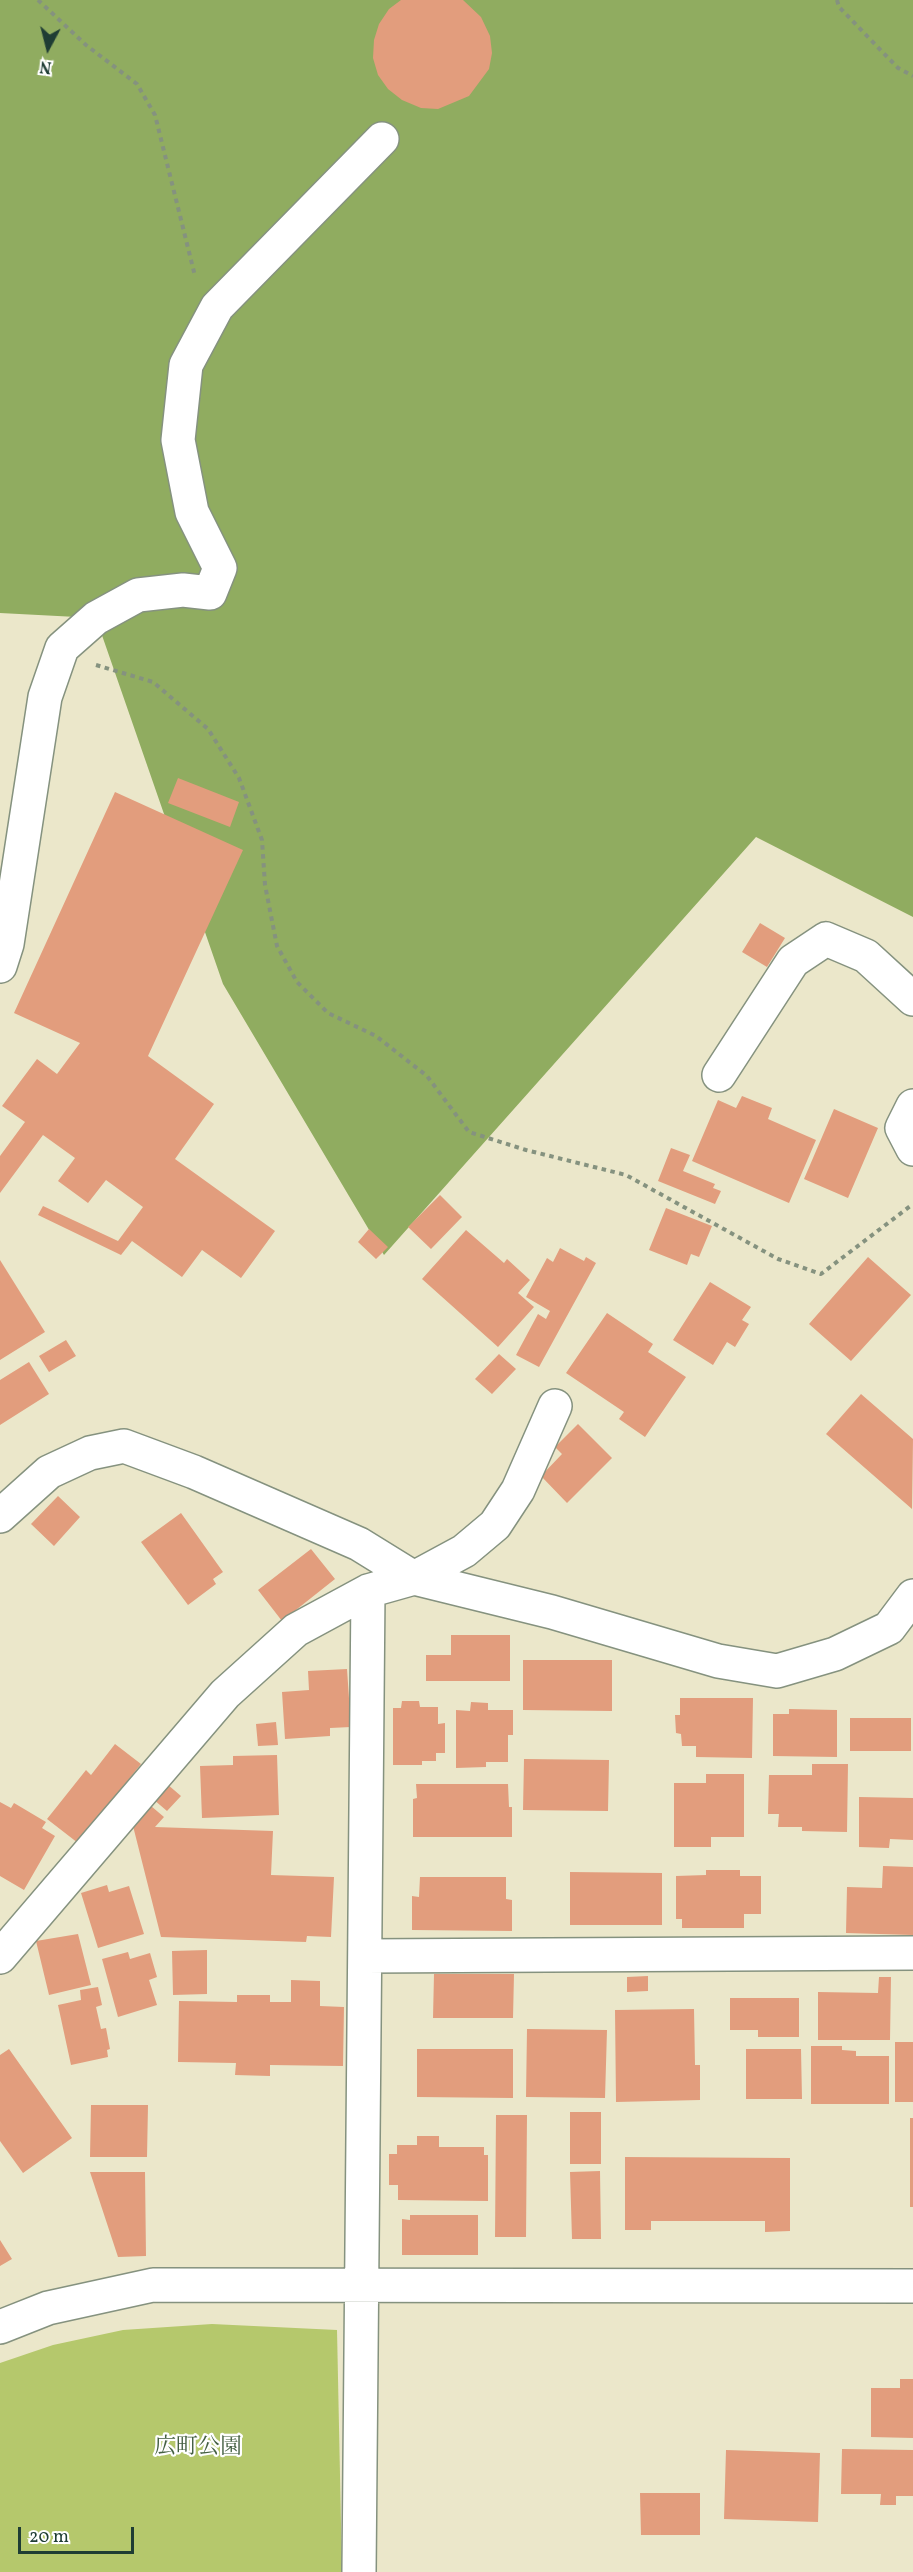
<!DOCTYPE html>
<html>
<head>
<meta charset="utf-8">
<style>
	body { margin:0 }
	#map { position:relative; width:913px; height:2572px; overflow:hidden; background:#ebe7ca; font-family:Vollkorn,serif }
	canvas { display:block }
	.north { position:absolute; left:18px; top:18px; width:60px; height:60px; -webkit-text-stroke:4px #fff; paint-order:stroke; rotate:187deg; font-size:16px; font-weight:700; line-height:24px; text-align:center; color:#1f3d34 }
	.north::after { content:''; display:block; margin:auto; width:21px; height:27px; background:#1f3d34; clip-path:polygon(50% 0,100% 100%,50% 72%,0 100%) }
	.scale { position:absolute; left:18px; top:2527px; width:116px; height:27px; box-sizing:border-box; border:3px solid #1f3d34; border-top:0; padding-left:8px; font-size:18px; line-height:21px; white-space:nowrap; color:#1f3d34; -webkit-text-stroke:4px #fff; paint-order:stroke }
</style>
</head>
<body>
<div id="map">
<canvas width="913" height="2572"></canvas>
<div class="north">N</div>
<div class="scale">20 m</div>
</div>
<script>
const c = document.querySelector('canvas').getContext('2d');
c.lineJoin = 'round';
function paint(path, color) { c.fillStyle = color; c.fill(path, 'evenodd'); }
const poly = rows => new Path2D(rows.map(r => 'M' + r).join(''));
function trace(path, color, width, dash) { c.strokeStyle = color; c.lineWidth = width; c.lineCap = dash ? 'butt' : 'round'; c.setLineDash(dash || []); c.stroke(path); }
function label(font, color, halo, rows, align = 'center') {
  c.font = font + ' Vollkorn,"Noto Serif JP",serif'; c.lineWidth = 4.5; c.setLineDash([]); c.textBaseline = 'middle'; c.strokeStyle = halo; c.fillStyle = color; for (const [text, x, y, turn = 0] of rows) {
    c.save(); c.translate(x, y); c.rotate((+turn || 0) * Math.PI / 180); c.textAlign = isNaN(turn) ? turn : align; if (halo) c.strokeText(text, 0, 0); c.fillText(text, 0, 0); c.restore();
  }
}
const green = poly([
	[212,2324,337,2330,342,2572,0,2572,0,2363,53,2345,123,2330]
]);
const forest = poly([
	[0,0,913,0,913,917,756,837,384,1255,223,984,96,618,0,613]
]);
const building = poly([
	[401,0,463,0,481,17,490,36,492,53,489,69,469,96,438,109,421,108,402,100,388,89,378,75,373,58,374,40,379,24,389,9],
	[178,778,239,802,230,827,168,803],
	[115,792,243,850,148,1056,214,1104,175,1159,275,1231,241,1278,202,1250,182,1277,132,1241,121,1255,38,1215,43,1206,118,1241,143,1207,106,1180,88,1203,58,1181,75,1158,43,1135,0,1193,0,1156,25,1122,2,1106,37,1059,57,1074,80,1043,14,1013],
	[760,923,785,938,767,967,742,952],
	[742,1096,772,1108,768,1119,816,1140,789,1203,692,1161,718,1100,736,1108],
	[834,1109,878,1128,848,1198,804,1179],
	[671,1148,690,1155,683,1171,715,1184,713,1188,721,1191,715,1204,658,1181],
	[440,1195,462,1217,431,1249,408,1227],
	[666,1208,712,1226,699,1257,691,1254,687,1265,649,1250],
	[369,1229,388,1247,376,1259,358,1242],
	[466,1230,504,1263,507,1259,530,1280,518,1293,534,1307,498,1347,422,1279],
	[560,1248,584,1261,586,1257,596,1263,539,1367,516,1355,538,1314,546,1319,550,1311,526,1297,547,1258,553,1262],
	[868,1257,911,1295,851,1361,809,1324],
	[0,1260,45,1332,0,1360],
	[710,1282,751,1307,742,1320,749,1324,735,1347,727,1342,713,1365,673,1340],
	[607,1313,653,1344,648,1352,686,1377,645,1437,619,1419,624,1412,566,1373],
	[66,1340,76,1356,49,1372,39,1356],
	[499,1354,516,1369,492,1394,475,1379],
	[29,1362,49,1394,0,1425,0,1380],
	[861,1394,913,1439,912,1509,826,1434],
	[578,1424,612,1458,567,1503,541,1476,562,1454,555,1447],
	[58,1496,80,1517,54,1546,31,1524],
	[181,1513,223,1572,213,1579,216,1584,188,1605,141,1542],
	[311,1549,335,1579,282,1621,258,1590],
	[451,1635,510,1635,510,1681,426,1681,426,1655,451,1655],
	[523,1660,612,1660,612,1711,523,1710],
	[347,1669,351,1727,330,1728,330,1736,285,1739,282,1692,309,1690,308,1671],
	[680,1698,753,1698,752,1758,696,1757,696,1746,682,1746,681,1734,676,1733,675,1715,680,1715],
	[402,1701,419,1701,420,1707,438,1707,438,1724,445,1723,445,1753,436,1753,436,1761,422,1761,422,1765,393,1765,393,1708,401,1708],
	[471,1702,488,1703,488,1710,513,1710,513,1735,508,1735,508,1762,486,1762,486,1767,456,1768,456,1710,470,1711],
	[789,1709,837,1710,837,1757,773,1756,773,1714,789,1714],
	[850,1718,911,1718,911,1751,850,1751],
	[276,1722,278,1745,258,1746,256,1724],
	[115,1744,141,1764,78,1843,47,1819,86,1770,91,1775],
	[277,1755,279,1815,202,1818,200,1766,233,1765,233,1756],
	[524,1759,609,1760,608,1811,523,1810],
	[812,1764,848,1764,847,1832,802,1831,802,1827,778,1827,779,1814,768,1814,769,1775,812,1775],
	[706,1774,744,1774,744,1837,711,1837,711,1847,674,1847,674,1783,706,1783],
	[167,1784,181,1796,167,1811,153,1799],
	[416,1784,508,1784,509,1807,512,1807,512,1837,413,1837,413,1799,417,1798],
	[859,1797,913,1798,913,1840,890,1839,889,1848,859,1847],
	[0,1802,11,1808,14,1803,46,1822,42,1828,55,1836,24,1890,0,1876],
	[151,1806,164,1817,155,1827,273,1831,271,1875,334,1877,331,1937,307,1936,306,1942,161,1937,133,1826],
	[883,1866,913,1867,913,1935,846,1933,847,1887,882,1888],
	[706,1870,740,1870,740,1876,761,1876,761,1914,744,1914,744,1928,682,1928,682,1919,676,1919,676,1876,706,1875],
	[570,1872,662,1873,662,1925,570,1925],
	[420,1877,506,1877,506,1899,512,1900,512,1931,412,1930,412,1896,419,1897],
	[107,1885,109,1892,129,1886,144,1934,98,1948,81,1893],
	[78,1934,91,1985,49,1995,36,1941],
	[207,1950,207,1994,173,1995,172,1951],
	[128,1952,130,1959,150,1953,157,1977,149,1980,157,2005,118,2017,102,1959],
	[434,1974,514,1974,513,2018,433,2018],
	[648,1976,648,1991,627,1992,627,1977],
	[879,1977,891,1977,890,2040,818,2040,818,1992,878,1993],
	[291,1980,320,1981,320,2006,344,2007,343,2066,270,2065,270,2076,235,2075,236,2063,178,2062,179,2001,237,2002,237,1995,270,1995,270,2002,291,2002],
	[98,1987,102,2005,96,2007,101,2029,106,2028,110,2049,107,2050,108,2057,71,2065,58,2005,81,2000,80,1990],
	[730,1998,799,1998,799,2037,758,2037,758,2030,730,2030],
	[694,2009,695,2065,700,2065,700,2100,616,2102,615,2010],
	[527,2029,607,2030,605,2098,526,2097],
	[895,2042,913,2042,913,2102,895,2102],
	[811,2046,842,2046,842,2050,856,2051,856,2056,889,2056,889,2104,811,2104],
	[9,2049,72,2138,23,2173,0,2141,0,2055],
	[417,2049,513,2049,513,2098,417,2097],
	[746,2049,801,2049,802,2099,746,2099],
	[91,2105,148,2105,147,2157,90,2157],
	[570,2112,601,2112,601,2164,570,2164],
	[496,2115,527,2115,526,2237,495,2237],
	[910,2118,913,2118,913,2207,910,2207],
	[417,2136,439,2136,439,2147,484,2147,484,2155,488,2155,488,2201,398,2200,398,2185,389,2185,389,2154,397,2154,397,2145,417,2145],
	[625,2157,790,2158,790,2231,765,2232,765,2221,651,2221,651,2230,625,2230],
	[600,2171,601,2239,572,2239,570,2172],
	[90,2172,145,2172,146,2256,118,2257],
	[410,2215,478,2215,478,2255,402,2255,402,2219,410,2220],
	[0,2240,12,2259,0,2266],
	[900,2379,913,2379,913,2438,871,2437,871,2388,900,2388],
	[842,2449,913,2450,913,2496,896,2496,896,2505,880,2505,881,2494,841,2494],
	[726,2450,820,2453,818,2522,724,2519],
	[640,2493,700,2493,700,2535,641,2535]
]);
const path = poly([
	[38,0,86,45,137,84,155,115,195,276],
	[837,0,839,7,898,68,913,76],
	[96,665,153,682,208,729,239,778,262,840,265,885,277,946,297,982,328,1013,376,1036,427,1076,469,1132,526,1150,626,1175,778,1259,821,1274,913,1204]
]);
const minor = poly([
	[0,966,7,944,45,697,62,648,96,618,138,595,183,590,210,593,220,568,192,512,178,440,186,365,217,307,382,139],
	[719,1075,793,961,826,939,866,956,913,999],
	[913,1106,902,1128,913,1149],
	[0,1516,49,1472,90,1453,124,1446,194,1472,359,1544,414,1578,464,1551,495,1525,518,1490,555,1406],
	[366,1956,913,1953],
	[0,1957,225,1694,296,1630,368,1591,414,1578,552,1612,718,1661,777,1671,835,1654,889,1628,913,1596],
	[0,2327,48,2308,153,2285,913,2286],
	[359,2572,368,1591]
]);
const parkNames = [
	["広町公園",198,2449]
];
paint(green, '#b5c86c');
paint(forest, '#90ac60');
paint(building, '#e29d7d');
trace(minor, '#85927f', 36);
trace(path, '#85927f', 4, [4.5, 4.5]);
trace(minor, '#fff', 33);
label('22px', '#446042', '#fff', parkNames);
</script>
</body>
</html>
